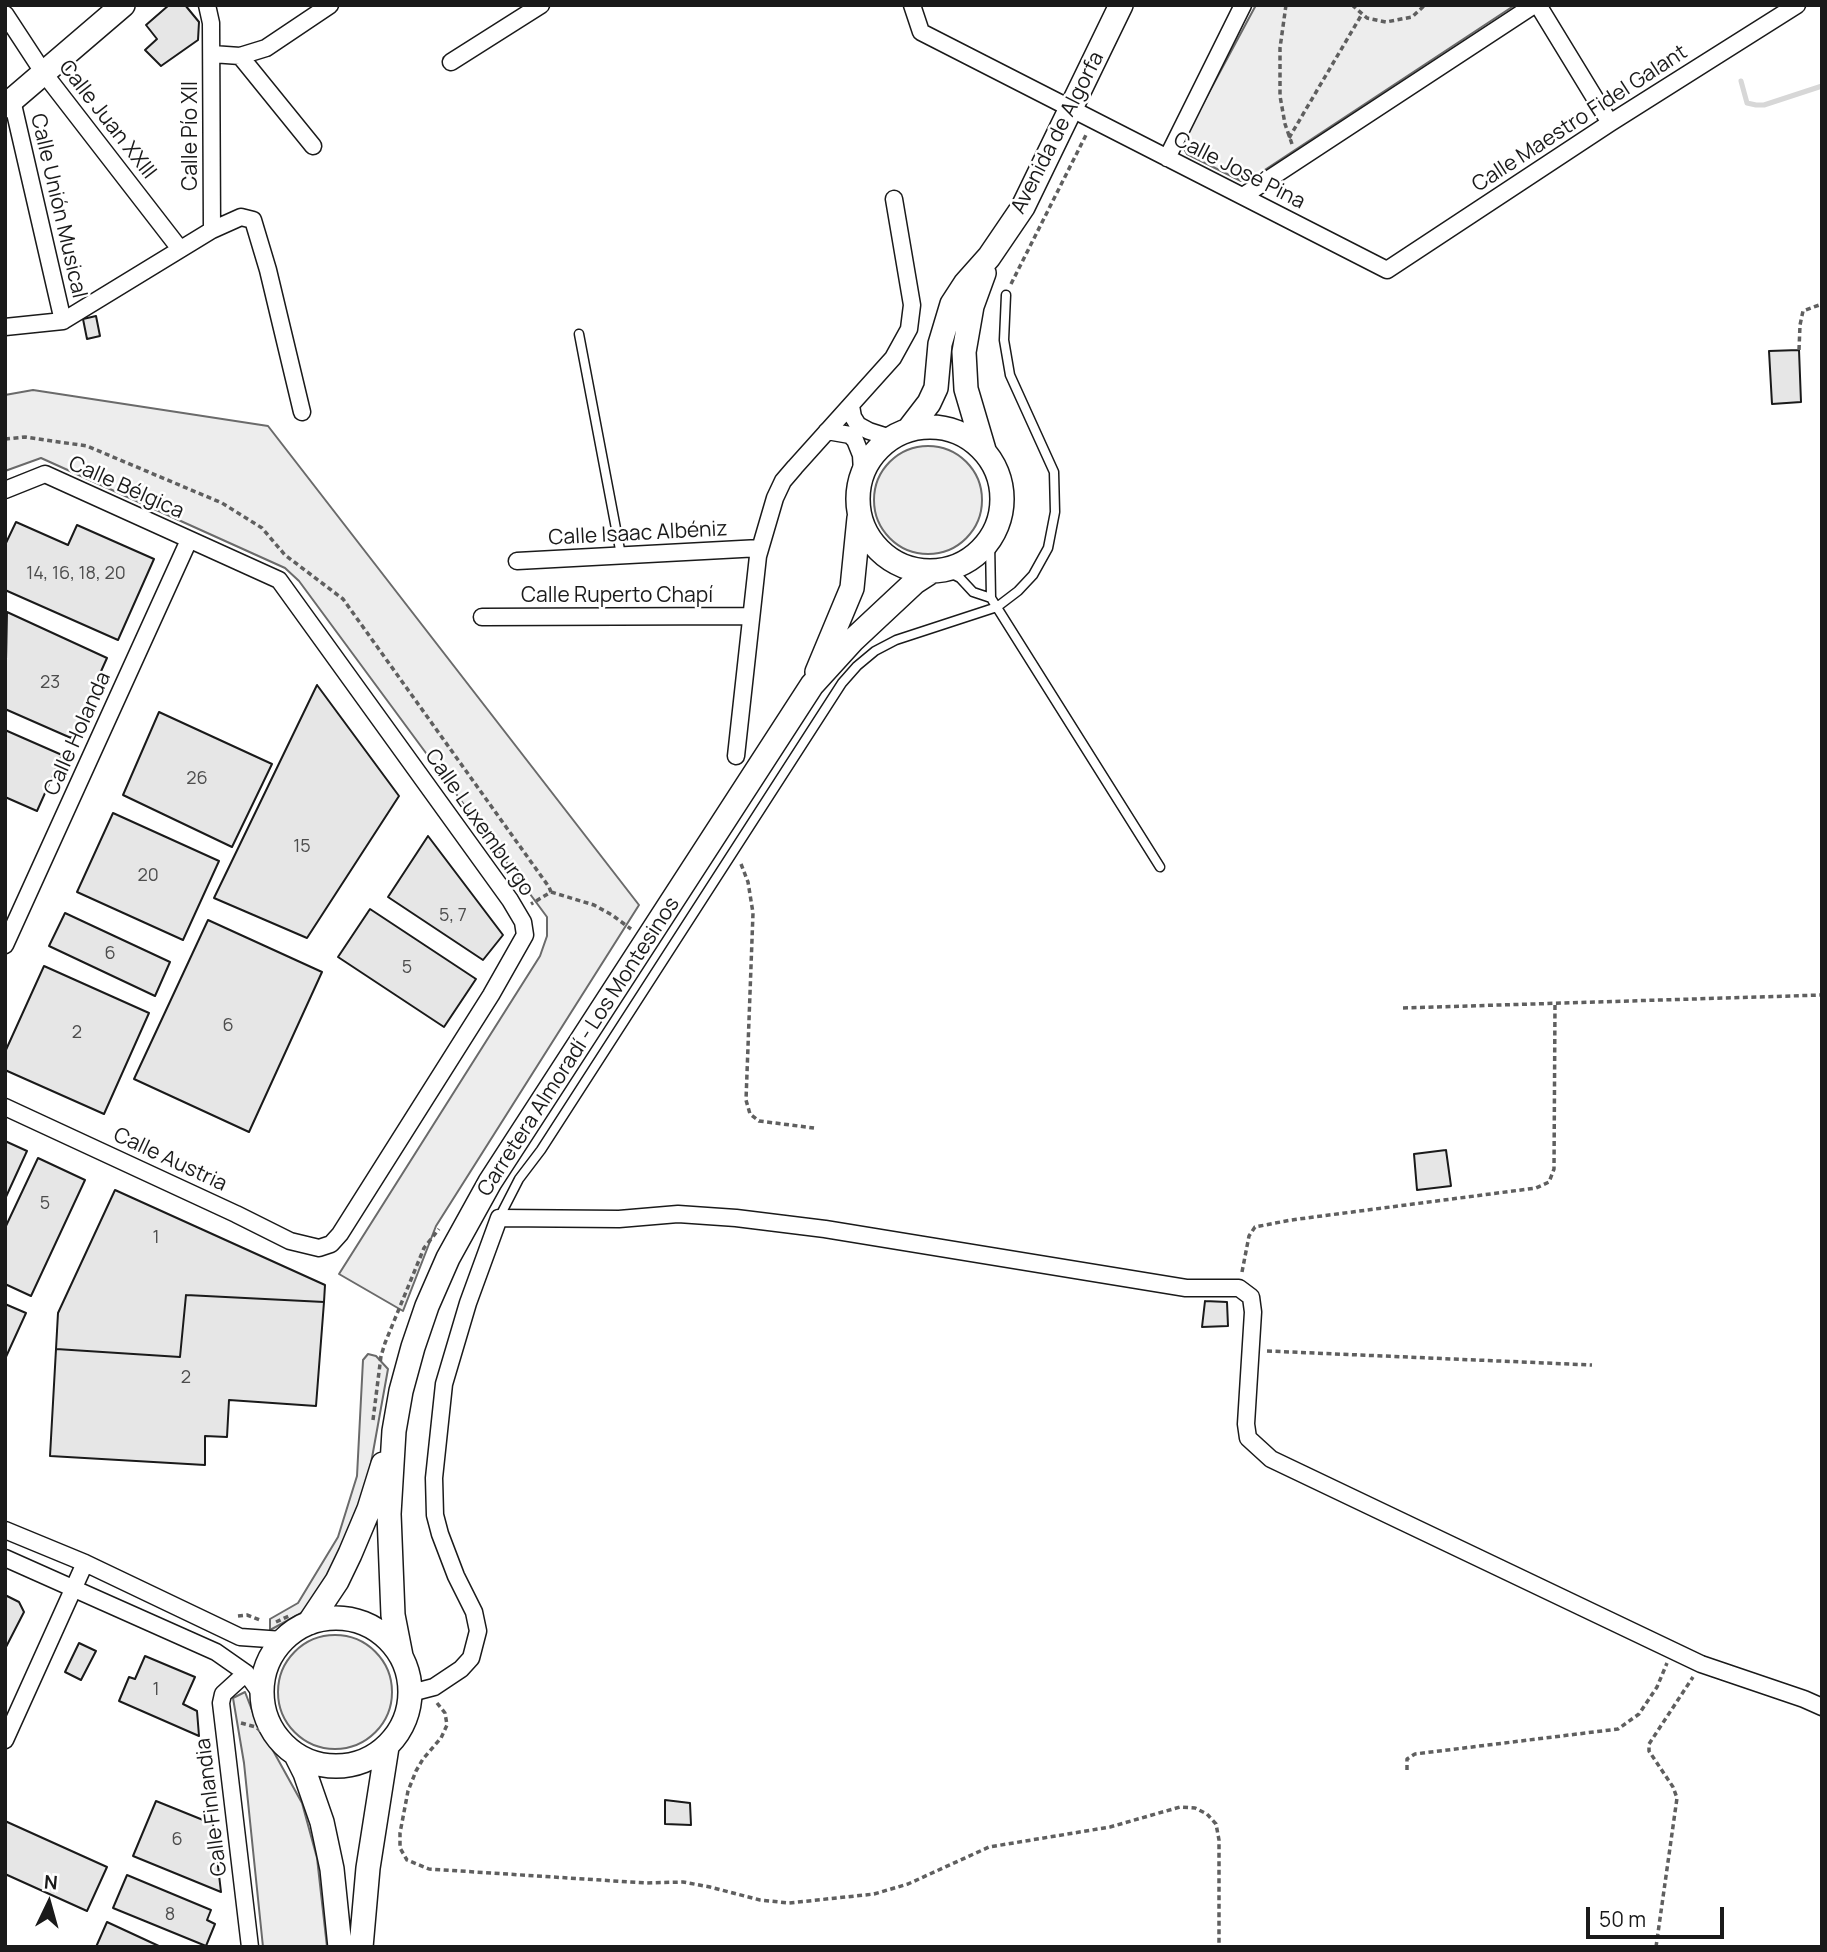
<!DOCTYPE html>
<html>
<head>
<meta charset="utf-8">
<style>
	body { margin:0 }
	#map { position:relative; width:1827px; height:1952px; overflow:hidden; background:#fff; font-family:Manrope,sans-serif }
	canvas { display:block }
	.frame { position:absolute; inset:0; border:7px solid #1a1a1a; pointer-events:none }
	.north { position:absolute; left:14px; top:1868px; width:70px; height:70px; -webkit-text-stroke:5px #fff; paint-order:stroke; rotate:5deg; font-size:19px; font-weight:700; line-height:28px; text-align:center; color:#1a1a1a }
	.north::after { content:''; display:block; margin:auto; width:24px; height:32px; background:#1a1a1a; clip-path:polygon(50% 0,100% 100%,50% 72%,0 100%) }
	.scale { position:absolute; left:1586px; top:1907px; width:138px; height:32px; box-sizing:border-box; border:4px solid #1a1a1a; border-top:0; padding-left:9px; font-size:21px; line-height:24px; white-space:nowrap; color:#1a1a1a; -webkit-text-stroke:5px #fff; paint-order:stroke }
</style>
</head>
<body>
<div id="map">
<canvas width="1827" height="1952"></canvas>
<div class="frame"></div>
<div class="north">N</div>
<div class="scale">50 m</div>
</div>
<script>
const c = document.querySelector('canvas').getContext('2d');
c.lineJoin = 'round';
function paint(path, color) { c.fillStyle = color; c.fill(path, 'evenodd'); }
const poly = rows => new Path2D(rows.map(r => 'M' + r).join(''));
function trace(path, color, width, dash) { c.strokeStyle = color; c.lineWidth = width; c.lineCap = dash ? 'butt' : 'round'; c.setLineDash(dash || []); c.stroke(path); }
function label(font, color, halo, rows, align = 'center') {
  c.font = font + ' Manrope,sans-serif'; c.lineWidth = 5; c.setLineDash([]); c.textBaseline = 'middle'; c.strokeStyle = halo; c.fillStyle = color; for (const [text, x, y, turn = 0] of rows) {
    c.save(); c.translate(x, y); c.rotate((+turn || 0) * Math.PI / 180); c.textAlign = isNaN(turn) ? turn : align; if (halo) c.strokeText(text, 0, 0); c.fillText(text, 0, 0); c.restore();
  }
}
const built = poly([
	[1256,5,1515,5,1251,179,1241,181,1187,154,1183,147,1185,137,1256,5],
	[33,390,268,426,639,905,436,1226,403,1311,339,1274,540,956,547,936,547,917,299,581,285,568,41,458,5,471,5,395,33,390],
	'874 500a54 54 0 1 1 108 0a54 54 0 1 1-108 0Z',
	[368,1354,376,1356,388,1369,368,1480,338,1561,307,1610,270,1630,270,1619,298,1603,338,1537,357,1476,363,1360,368,1354],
	'278 1692a57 57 0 1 1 114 0a57 57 0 1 1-114 0Z',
	[245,1692,255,1718,302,1803,317,1858,327,1947,263,1947,244,1763,233,1698,245,1692]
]);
const stream = poly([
	[1741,81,1747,103,1756,105,1764,105,1822,86]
]);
const building = poly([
	[169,5,185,5,199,22,198,40,161,66,145,50,157,39,146,25,169,5],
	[96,316,100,336,87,339,83,319,96,316],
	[1799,350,1801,402,1772,404,1769,351,1799,350],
	[16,522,68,545,77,525,154,559,118,640,5,590,5,545,16,522],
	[7,612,107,658,71,738,5,709,7,612],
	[317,685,399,796,307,938,214,898,317,685],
	[159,712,272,764,232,847,123,795,159,712],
	[5,730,62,755,37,811,5,797,5,730],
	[113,813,219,861,183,940,77,892,113,813],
	[428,836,503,935,483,960,388,897,428,836],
	[370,909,476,979,444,1027,338,957,370,909],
	[65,913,170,962,155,996,49,946,65,913],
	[208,920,322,972,249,1132,134,1079,208,920],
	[44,966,149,1013,104,1114,5,1070,5,1052,44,966],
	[5,1141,27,1151,5,1199,5,1141],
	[1446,1150,1451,1186,1417,1190,1414,1154,1446,1150],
	[38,1158,85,1180,31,1296,5,1284,5,1228,38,1158],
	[115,1190,325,1285,324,1302,186,1295,180,1357,56,1349,58,1313,115,1190],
	[186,1295,324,1302,316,1406,229,1400,227,1437,205,1436,205,1465,50,1456,56,1349,180,1357,186,1295],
	[1205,1301,1227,1302,1228,1326,1202,1327,1205,1301],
	[5,1304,26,1313,5,1359,5,1304],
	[5,1595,19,1602,24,1612,6,1647,5,1595],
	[79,1643,96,1651,81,1680,65,1672,79,1643],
	[145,1656,195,1677,183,1704,197,1711,199,1736,119,1701,129,1677,135,1679,145,1656],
	[665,1800,690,1803,691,1825,665,1824,665,1800],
	[156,1801,213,1824,221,1892,133,1856,156,1801],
	[5,1821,107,1867,87,1911,5,1874,5,1821],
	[127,1875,211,1910,207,1920,215,1924,206,1946,113,1908,127,1875],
	[107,1922,161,1947,96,1947,107,1922]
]);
const path = poly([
	[1286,5,1280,48,1280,96,1285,124,1292,144],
	[1352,5,1367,18,1386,22,1412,17,1425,5],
	[1289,138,1362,14],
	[1011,284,1086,135],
	[1799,350,1800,325,1803,311,1822,304],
	[5,439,25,437,87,446,222,503,262,528,285,555,343,599,549,887,551,892,531,904],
	[741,864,748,882,753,913,746,1100,750,1114,759,1121,814,1128],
	[551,892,594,905,612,915,631,929],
	[1403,1008,1822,995],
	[1242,1272,1249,1236,1255,1227,1291,1220,1536,1188,1549,1182,1554,1169,1555,1003],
	[1267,1351,1592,1365],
	[373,1420,381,1356,385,1343,424,1248,439,1229],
	[238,1616,247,1615,260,1620],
	[276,1622,291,1615],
	[437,1703,445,1713,447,1725,441,1738,423,1759,416,1771,408,1791,400,1833,400,1848,407,1860,429,1869,646,1883,683,1882,710,1887,760,1900,789,1903,874,1894,908,1884,989,1847,1110,1827,1180,1807,1195,1808,1207,1814,1216,1824,1219,1840,1219,1947],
	[241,1723,256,1727,278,1746],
	[1407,1770,1407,1759,1415,1754,1618,1729,1639,1714,1657,1687,1667,1663],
	[1656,1947,1677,1798,1673,1787,1649,1751,1649,1744,1693,1677]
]);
const lane = poly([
	[579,334,621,555],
	[990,541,991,598,1160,867],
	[944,570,960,578,973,592,991,598],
	[499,1218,519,1179,541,1150,842,683,857,666,875,651,896,640,997,607,1018,591,1033,575,1048,548,1055,512,1054,472,1010,375,1004,340,1006,295]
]);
const street = poly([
	[912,5,921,32,1387,270,1610,123,1797,5],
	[1538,5,1610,123],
	[5,14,43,72,180,249],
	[212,54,240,56,266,48,330,5],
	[240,56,313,146],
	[451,62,541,5],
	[12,100,63,321],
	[1167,158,1243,5],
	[1243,196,1534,5],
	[212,230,241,217,253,220,268,270,302,412],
	[5,327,63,321,212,230,211,23,207,5],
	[851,406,853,417,858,425,869,431,891,438],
	[827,431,850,435,855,440,861,455,862,472],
	[5,490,45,474,279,580,510,900,523,922,525,935,491,995,340,1234,331,1244,319,1248,290,1241,236,1214,5,1107],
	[517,561,760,548],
	[482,617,751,616],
	[736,756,758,556,775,498,783,481,795,467,893,358,909,329,912,305,894,199],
	[5,945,189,540],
	[5,1530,85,1563,240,1637,283,1640],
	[5,1558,216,1652,246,1673,262,1695],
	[246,1673,223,1694,221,1703,250,1947],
	[411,1693,434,1687,461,1669,471,1658,478,1631,474,1612,456,1576,440,1534,435,1515,434,1478,444,1384,468,1303,499,1218,619,1219,678,1214,736,1218,825,1229,1186,1288,1239,1288,1251,1297,1253,1312,1246,1424,1248,1438,1271,1459,1701,1664,1804,1699,1822,1707],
	[5,1740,85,1563]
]);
const secondary = poly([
	[5,106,123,5],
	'858 499a72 72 0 1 1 144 0a72 72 0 1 1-144 0Z',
	[909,429,929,403,936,388,940,344,952,304,965,284,989,257,1023,207,1121,5],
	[984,450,966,389,964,352,972,306,984,273],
	[817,672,852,588,859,518],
	'262 1692a74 74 0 1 1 148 0a74 74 0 1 1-148 0Z',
	[309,1623,337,1581,350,1554,369,1509,383,1464],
	[401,1656,393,1615,389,1514,394,1431,401,1391,413,1347,427,1306,448,1258,490,1182,812,685,853,640,915,582,932,571],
	[296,1755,305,1773,322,1822,332,1869,340,1947],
	[361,1947,368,1868,387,1747]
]);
const numberNames = [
	["14, 16, 18, 20",76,574],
	["23",50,683],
	["26",197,779],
	["15",302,847],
	["20",148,876],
	["5, 7",453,916],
	["6",110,954],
	["5",407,968],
	["6",228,1026],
	["2",77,1033],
	["5",45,1204],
	["1",156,1238],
	["2",186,1378],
	["1",156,1690],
	["6",177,1840],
	["8",170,1915]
];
const streetNames = [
	["Calle Maestro Fidel Galant",1580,119,-33],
	["Calle Juan XXIII",107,120,52],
	["Avenida de Algorfa",1058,133,-63],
	["Calle Pío XII",191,136,-90],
	["Calle José Pina",1239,171,27],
	["Calle Unión Musical",58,206,77],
	["Calle Bélgica",126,488,24],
	["Calle Isaac Albéniz",638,534,-3],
	["Calle Ruperto Chapí",617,596],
	["Calle Holanda",78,734,-66],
	["Calle Luxemburgo",479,823,55],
	["Carretera Almoradí - Los Montesinos",579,1047,-57],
	["Calle Austria",170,1160,25],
	["Calle Finlandia",212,1807,-97]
];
paint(built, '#ededed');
trace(built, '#6a6a6a', 2);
trace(stream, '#d7d7d7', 5);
paint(building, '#e6e6e6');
trace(building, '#1a1a1a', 2);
trace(lane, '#1a1a1a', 11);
trace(street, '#1a1a1a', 19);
trace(secondary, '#1a1a1a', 26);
trace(path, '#5f5f5f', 3.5, [5, 3.5]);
trace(lane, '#fff', 8);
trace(street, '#fff', 16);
trace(secondary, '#fff', 23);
label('18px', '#4d4d4d', null, numberNames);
label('21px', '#1a1a1a', '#fff', streetNames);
</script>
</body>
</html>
